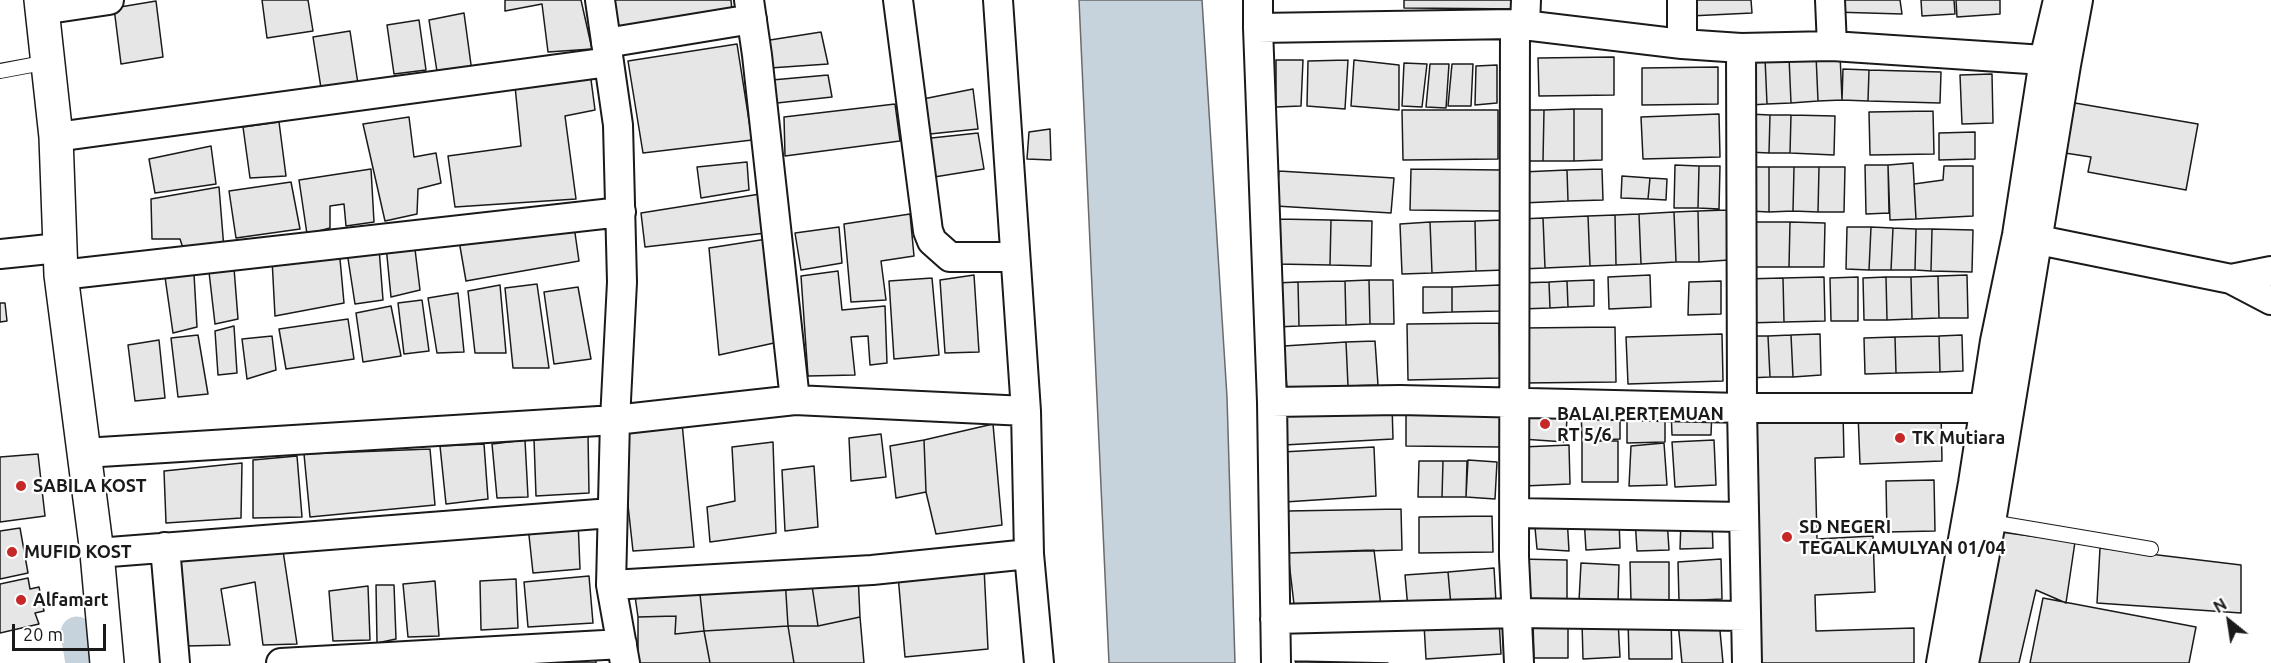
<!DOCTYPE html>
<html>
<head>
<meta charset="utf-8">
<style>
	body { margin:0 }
	#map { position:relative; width:2271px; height:663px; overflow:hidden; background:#fff; font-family:Ubuntu,sans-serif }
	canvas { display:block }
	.north { position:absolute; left:2199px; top:591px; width:60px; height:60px; -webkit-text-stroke:4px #fff; paint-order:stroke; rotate:330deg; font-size:16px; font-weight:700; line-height:24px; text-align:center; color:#1a1a1a }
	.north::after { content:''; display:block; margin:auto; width:21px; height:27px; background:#1a1a1a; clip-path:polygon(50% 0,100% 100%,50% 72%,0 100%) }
	.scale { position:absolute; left:12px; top:624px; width:94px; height:27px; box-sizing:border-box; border:3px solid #1a1a1a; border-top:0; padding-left:8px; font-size:18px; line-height:21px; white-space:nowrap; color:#1a1a1a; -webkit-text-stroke:4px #fff; paint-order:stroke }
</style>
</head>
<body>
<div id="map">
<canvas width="2271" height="663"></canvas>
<div class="north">N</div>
<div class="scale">20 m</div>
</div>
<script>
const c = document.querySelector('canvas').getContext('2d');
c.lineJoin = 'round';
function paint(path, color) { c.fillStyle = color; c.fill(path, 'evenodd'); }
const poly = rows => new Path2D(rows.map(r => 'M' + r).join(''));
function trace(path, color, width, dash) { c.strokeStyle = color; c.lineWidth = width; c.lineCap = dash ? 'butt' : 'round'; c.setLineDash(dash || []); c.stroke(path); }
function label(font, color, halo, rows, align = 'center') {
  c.font = font + ' Ubuntu,sans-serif'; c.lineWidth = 4.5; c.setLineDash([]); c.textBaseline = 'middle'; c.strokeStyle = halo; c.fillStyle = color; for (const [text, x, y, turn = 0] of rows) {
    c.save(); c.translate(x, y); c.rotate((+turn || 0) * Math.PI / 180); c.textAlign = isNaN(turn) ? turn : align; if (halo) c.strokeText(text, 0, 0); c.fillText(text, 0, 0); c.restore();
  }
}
const water = poly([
	[1079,0,1202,0,1227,397,1235,663,1109,663,1079,0]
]);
const canal = poly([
	[77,633,82,663]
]);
const building = poly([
	[262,0,308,0,313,31,267,38,262,0],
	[505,0,581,0,592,49,548,52,542,4,505,11,505,0],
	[615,0,731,0,732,11,615,28,615,0],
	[1404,0,1523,0,1523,9,1404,8,1404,0],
	[1689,0,1751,0,1752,13,1690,16,1689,0],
	[1834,0,1900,0,1902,14,1833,12,1834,0],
	[1921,0,1954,0,1955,14,1922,16,1921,0],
	[1956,0,2000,0,2000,14,1957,17,1956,0],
	[156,1,163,57,121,64,114,8,156,1],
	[464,13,472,72,438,78,429,20,464,13],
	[419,20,426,70,394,74,387,25,419,20],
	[350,31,358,84,321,88,313,37,350,31],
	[821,32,828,64,770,68,770,40,821,32],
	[737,44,752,140,643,153,628,61,737,44],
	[1840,54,1842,100,1818,101,1816,55,1840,54],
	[1816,55,1818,101,1791,103,1789,57,1816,55],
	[1614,57,1614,95,1539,96,1538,58,1614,57],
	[1789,57,1791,103,1767,104,1765,58,1789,57],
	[1765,58,1767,104,1750,105,1748,59,1765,58],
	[1276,60,1303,60,1301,106,1276,107,1276,60],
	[1348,60,1345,109,1307,106,1308,61,1348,60],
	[1354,60,1399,65,1399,110,1351,106,1354,60],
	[1404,63,1427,64,1422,107,1402,106,1404,63],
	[1430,64,1449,64,1446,108,1426,107,1430,64],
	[1452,64,1473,64,1471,106,1448,106,1452,64],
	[1497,65,1497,103,1475,105,1476,66,1497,65],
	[1718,67,1718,104,1642,105,1642,68,1718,67],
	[1843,69,1869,70,1868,101,1842,100,1843,69],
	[1869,70,1941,72,1940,103,1868,101,1869,70],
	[590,72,595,110,565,116,576,199,455,207,448,156,521,146,515,86,590,72],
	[1992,74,1993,123,1962,124,1960,75,1992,74],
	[828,75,832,97,777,103,772,80,828,75],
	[973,89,978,129,920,135,918,100,973,89],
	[2075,103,2198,124,2186,190,2088,172,2091,157,2065,153,2075,103],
	[895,104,900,141,785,156,784,117,895,104],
	[1574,109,1574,161,1543,161,1544,110,1574,109],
	[1574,109,1602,109,1602,160,1574,161,1574,109],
	[1402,110,1498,110,1498,159,1403,160,1402,110],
	[1522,110,1544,110,1543,161,1522,161,1522,110],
	[1933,111,1934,154,1870,155,1869,112,1933,111],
	[1719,114,1720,157,1643,159,1641,117,1719,114],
	[1749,114,1770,115,1769,153,1747,152,1749,114],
	[1770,115,1791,115,1790,153,1769,153,1770,115],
	[1791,115,1835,116,1834,155,1790,153,1791,115],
	[409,117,414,157,436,153,441,183,418,189,417,214,385,221,363,124,409,117],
	[279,122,286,176,250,178,243,127,279,122],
	[1050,129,1051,160,1027,159,1029,132,1050,129],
	[1975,132,1975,159,1939,160,1939,133,1975,132],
	[978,133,984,169,928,178,922,139,978,133],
	[211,146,216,184,155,193,149,159,211,146],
	[747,162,749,190,701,198,697,167,747,162],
	[1913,163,1916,219,1890,220,1888,165,1913,163],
	[1675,165,1699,166,1698,208,1674,208,1675,165],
	[1865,165,1888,165,1889,213,1866,214,1865,165],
	[1699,166,1720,166,1719,209,1698,208,1699,166],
	[1944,166,1973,166,1973,216,1916,219,1914,184,1943,180,1944,166],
	[1750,167,1769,167,1769,212,1749,211,1750,167],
	[1769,167,1794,167,1793,211,1769,212,1769,167],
	[1794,167,1819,167,1818,212,1793,211,1794,167],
	[1819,167,1845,167,1844,212,1818,212,1819,167],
	[371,169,374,222,346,226,344,204,330,206,330,228,307,234,299,180,371,169],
	[1411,169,1501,170,1500,211,1410,210,1411,169],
	[1602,169,1603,200,1568,201,1567,170,1602,169],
	[1567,170,1568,201,1522,203,1522,172,1567,170],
	[1279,171,1394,178,1391,213,1276,206,1279,171],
	[1622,176,1650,178,1648,199,1621,198,1622,176],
	[1650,178,1667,179,1666,200,1648,199,1650,178],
	[291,182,300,229,236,238,229,191,291,182],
	[219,187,224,249,184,251,180,239,152,239,151,199,219,187],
	[760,194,766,233,645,247,641,213,760,194],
	[1727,210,1729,260,1699,262,1698,211,1727,210],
	[1698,211,1699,262,1676,262,1674,212,1698,211],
	[1674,212,1676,262,1641,264,1639,214,1674,212],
	[910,214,914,256,881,261,886,300,851,302,844,224,910,214],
	[1639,214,1641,264,1616,265,1615,215,1639,214],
	[1615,215,1616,265,1590,266,1588,216,1615,215],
	[1588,216,1590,266,1545,268,1543,218,1588,216],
	[1543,218,1545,268,1521,269,1520,219,1543,218],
	[573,219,579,261,466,281,458,235,573,219],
	[1277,219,1331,220,1330,265,1276,264,1277,219],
	[1331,220,1372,221,1371,266,1330,265,1331,220],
	[1503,220,1505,270,1476,271,1475,221,1503,220],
	[1475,221,1476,271,1432,273,1430,222,1475,221],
	[1430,222,1432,273,1402,274,1400,224,1430,222],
	[1749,222,1790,222,1789,267,1749,267,1749,222],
	[1790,222,1825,223,1824,267,1789,267,1790,222],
	[839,227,842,263,801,270,795,233,839,227],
	[1847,227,1871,227,1869,270,1846,269,1847,227],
	[1871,227,1893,228,1891,270,1869,270,1871,227],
	[1893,228,1916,229,1915,270,1891,270,1893,228],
	[1916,229,1932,229,1931,271,1915,270,1916,229],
	[1932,229,1973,230,1972,272,1931,271,1932,229],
	[767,239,774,343,719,355,709,248,767,239],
	[414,241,420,290,391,297,386,246,414,241],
	[339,248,344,303,275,316,272,259,339,248],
	[379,248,383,300,355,304,347,252,379,248],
	[234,268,238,319,215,324,209,272,234,268],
	[838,271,842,310,885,306,887,363,870,365,868,336,851,337,855,375,808,376,801,276,838,271],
	[194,274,197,327,173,333,165,277,194,274],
	[974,275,979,352,945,353,940,280,974,275],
	[1650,275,1651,307,1609,309,1608,277,1650,275],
	[1967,275,1968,318,1939,318,1938,276,1967,275],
	[1938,276,1939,318,1912,319,1911,277,1938,276],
	[1824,277,1825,321,1784,322,1783,278,1824,277],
	[1858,277,1858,321,1831,321,1830,278,1858,277],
	[1886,277,1887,320,1864,320,1863,278,1886,277],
	[1886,277,1911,277,1912,319,1887,320,1886,277],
	[932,278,939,355,894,359,889,281,932,278],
	[1783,278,1784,322,1746,323,1744,279,1783,278],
	[1369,280,1393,280,1394,324,1370,324,1369,280],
	[1369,280,1370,324,1346,325,1345,281,1369,280],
	[1594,280,1594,306,1568,307,1567,281,1594,280],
	[1345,281,1346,325,1299,326,1298,282,1345,281],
	[1567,281,1568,307,1550,308,1549,282,1567,281],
	[1721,281,1721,314,1688,315,1689,282,1721,281],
	[1298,282,1299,326,1276,327,1275,283,1298,282],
	[1549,282,1550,308,1521,309,1520,283,1549,282],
	[537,284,549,368,513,368,505,288,537,284],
	[500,285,506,353,475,353,468,291,500,285],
	[1500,285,1500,311,1452,312,1452,287,1500,285],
	[578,287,591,359,554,364,544,292,578,287],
	[1423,287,1452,287,1452,312,1423,313,1423,287],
	[458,293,464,352,437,353,428,298,458,293],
	[422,300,429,351,404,354,398,303,422,300],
	[0,303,5,303,7,321,0,322,0,303],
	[391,306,401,356,363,362,356,313,391,306],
	[348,319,354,359,286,369,279,329,348,319],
	[1499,323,1500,378,1408,380,1407,324,1499,323],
	[234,326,237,373,218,375,215,331,234,326],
	[1615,327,1616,382,1523,383,1523,328,1615,327],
	[1722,334,1723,381,1628,384,1626,337,1722,334],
	[1820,334,1821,375,1793,377,1791,335,1820,334],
	[198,335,208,394,178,397,171,338,198,335],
	[1791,335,1793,377,1770,377,1768,336,1791,335],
	[1962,335,1963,371,1940,372,1939,336,1962,335],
	[272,336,276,370,247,379,242,339,272,336],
	[1747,336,1768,336,1770,377,1748,378,1747,336],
	[1939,336,1940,372,1896,373,1895,337,1939,336],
	[1895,337,1896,373,1865,374,1864,338,1895,337],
	[159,340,165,398,135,401,128,345,159,340],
	[1375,341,1378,385,1348,386,1346,342,1375,341],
	[1346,342,1348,386,1287,390,1284,346,1346,342],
	[1406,402,1500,406,1500,447,1406,446,1406,402],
	[1392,404,1393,439,1284,445,1283,405,1392,404],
	[1524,405,1568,409,1565,442,1522,439,1524,405],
	[1581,405,1620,407,1620,439,1582,441,1581,405],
	[1627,409,1665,409,1665,442,1627,443,1627,409],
	[1671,410,1712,410,1711,435,1672,435,1671,410],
	[1941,411,1942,461,1860,464,1858,414,1941,411],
	[1843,412,1844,457,1815,458,1817,539,1873,536,1875,592,1815,595,1816,631,1914,628,1914,663,1761,663,1753,415,1843,412],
	[682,423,694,547,633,551,620,432,682,423],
	[993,424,1002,525,936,534,926,492,924,440,993,424],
	[588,434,589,493,536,496,534,439,588,434],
	[881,434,886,477,851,481,849,438,881,434],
	[525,440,528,497,497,498,492,444,525,440],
	[924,440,926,492,896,498,890,446,924,440],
	[1714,440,1716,485,1675,487,1672,442,1714,440],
	[1582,441,1618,441,1618,482,1582,482,1582,441],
	[773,442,776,533,710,542,707,507,735,501,732,447,773,442],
	[1664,443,1667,485,1629,486,1631,446,1664,443],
	[484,444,488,499,446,504,440,446,484,444],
	[1569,445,1570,484,1524,486,1522,447,1569,445],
	[1374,447,1376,496,1285,502,1282,452,1374,447],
	[430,449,435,505,310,517,304,454,430,449],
	[38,454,45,516,0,522,0,457,38,454],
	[297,456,302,517,253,518,253,460,297,456],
	[1468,460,1497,462,1495,499,1466,497,1468,460],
	[1419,461,1443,461,1442,497,1418,497,1419,461],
	[1443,461,1467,461,1466,497,1442,497,1443,461],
	[242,463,241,518,166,523,164,471,242,463],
	[814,466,818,527,785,531,782,470,814,466],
	[1934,480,1935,531,1887,532,1886,481,1934,480],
	[1401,509,1402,550,1288,553,1288,511,1401,509],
	[1492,516,1493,552,1419,553,1419,517,1492,516],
	[1567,516,1569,551,1537,549,1534,517,1567,516],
	[1584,518,1619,519,1620,548,1586,550,1584,518],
	[1635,519,1667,519,1669,550,1637,551,1635,519],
	[578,520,580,569,533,573,528,526,578,520],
	[1681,521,1712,521,1713,548,1680,549,1681,521],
	[20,528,28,573,0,579,0,531,20,528],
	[1993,531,2075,542,2066,603,2036,590,2019,663,1967,663,1993,531],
	[282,544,297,644,263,645,255,582,221,589,230,645,186,646,178,558,282,544],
	[2100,548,2241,565,2241,613,2097,603,2100,548],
	[1374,550,1381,606,1295,613,1288,553,1374,550],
	[1519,559,1567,560,1567,604,1519,604,1519,559],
	[1721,559,1722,599,1679,601,1678,562,1721,559],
	[1630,562,1669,562,1669,600,1631,601,1630,562],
	[1581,563,1619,565,1618,603,1579,601,1581,563],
	[984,567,988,649,905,657,898,575,984,567],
	[1494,568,1496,602,1451,606,1448,572,1494,568],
	[1448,572,1451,606,1408,609,1405,575,1448,572],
	[858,574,860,617,818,626,811,579,858,574],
	[589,576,593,623,528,627,524,582,589,576],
	[28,578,30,589,39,587,44,611,35,613,39,624,0,633,0,584,28,578],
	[785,578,811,579,818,626,788,626,785,578],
	[785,578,788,626,704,631,699,585,785,578],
	[516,579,518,628,481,630,480,581,516,579],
	[435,581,439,636,408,637,403,584,435,581],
	[376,585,394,585,396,639,377,643,376,585],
	[699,585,704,631,675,634,676,616,638,617,634,589,699,585],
	[368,586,370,640,333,641,329,591,368,586],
	[2043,598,2196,627,2189,663,2030,663,2043,598],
	[676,616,675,634,704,631,710,663,638,663,638,617,676,616],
	[1671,616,1672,659,1629,659,1628,618,1671,616],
	[860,617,864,663,794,663,788,626,818,626,860,617],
	[1499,620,1501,654,1426,659,1424,624,1499,620],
	[1568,620,1568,658,1534,658,1533,621,1568,620],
	[1618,620,1620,657,1583,659,1582,622,1618,620],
	[1719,620,1723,663,1682,663,1678,623,1719,620],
	[788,626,794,663,710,663,704,631,788,626],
	[595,654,596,663,552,663,551,658,595,654],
	[1295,661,1388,663,1296,663,1295,661]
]);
const service = poly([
	[0,71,48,62],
	[1991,522,2151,549]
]);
const minor = poly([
	[749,0,757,55,795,400],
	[898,0,928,231,932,241,950,257,1014,257],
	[998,0,1026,411,1029,554,1039,663],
	[1682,0,1682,44],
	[1830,0,1832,46],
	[42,10,109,0],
	[1515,24,1514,557,1519,663],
	[1525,25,1526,0],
	[1258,28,1258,0],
	[606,43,752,19],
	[1741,48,1742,408,1747,663],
	[56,137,609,62],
	[2019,236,2231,279,2271,300],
	[0,254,59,248],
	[61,275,621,212],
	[2231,279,2271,271],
	[1272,402,1400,400,1742,408,1984,408,2008,410],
	[84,453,615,420,622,282,618,125,600,0],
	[1515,513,1743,517],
	[165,547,175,663],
	[97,553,611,513],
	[611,585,872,570,1029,554],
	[1275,619,1517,613,1746,616],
	[281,663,622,644],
	[625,663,611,585,615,420,795,400,1026,411],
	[1276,663,1272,402,1258,28,1515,24,1682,44,1741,48,1832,46,2044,60,2066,65],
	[1941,663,1973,483,1995,341,2017,235,2044,60,2058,0],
	[1964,663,1991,522,2066,65,2078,0]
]);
const trunk = poly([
	[41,0,56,137,61,275,97,553,107,663]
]);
const markers = [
	[1545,424,6,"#c62828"],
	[1900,438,6,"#c62828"],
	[21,486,6,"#c62828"],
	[1787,537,6,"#c62828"],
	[12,552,6,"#c62828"],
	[21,600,6,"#c62828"]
];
const poiNames = [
	["BALAI PERTEMUAN",1557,414],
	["RT 5/6",1557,435],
	["TK Mutiara",1912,438],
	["SABILA KOST",33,486],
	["SD NEGERI",1799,527],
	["TEGALKAMULYAN 01/04",1799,548],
	["MUFID KOST",24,552],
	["Alfamart",33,600]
];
paint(water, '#c6d2dc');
trace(water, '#6a6a6a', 1.5);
trace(canal, '#c6d2dc', 33);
paint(building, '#e6e6e6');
trace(building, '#1a1a1a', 1.5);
trace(service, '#1a1a1a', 16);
trace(minor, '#1a1a1a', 32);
trace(trunk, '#1a1a1a', 36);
trace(service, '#fff', 14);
trace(minor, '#fff', 28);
trace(trunk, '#fff', 33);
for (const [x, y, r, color] of markers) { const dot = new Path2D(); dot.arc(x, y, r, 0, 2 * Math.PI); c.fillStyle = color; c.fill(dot); trace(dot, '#fff', 2); }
label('bold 18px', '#1a1a1a', '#fff', poiNames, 'left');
</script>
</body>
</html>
